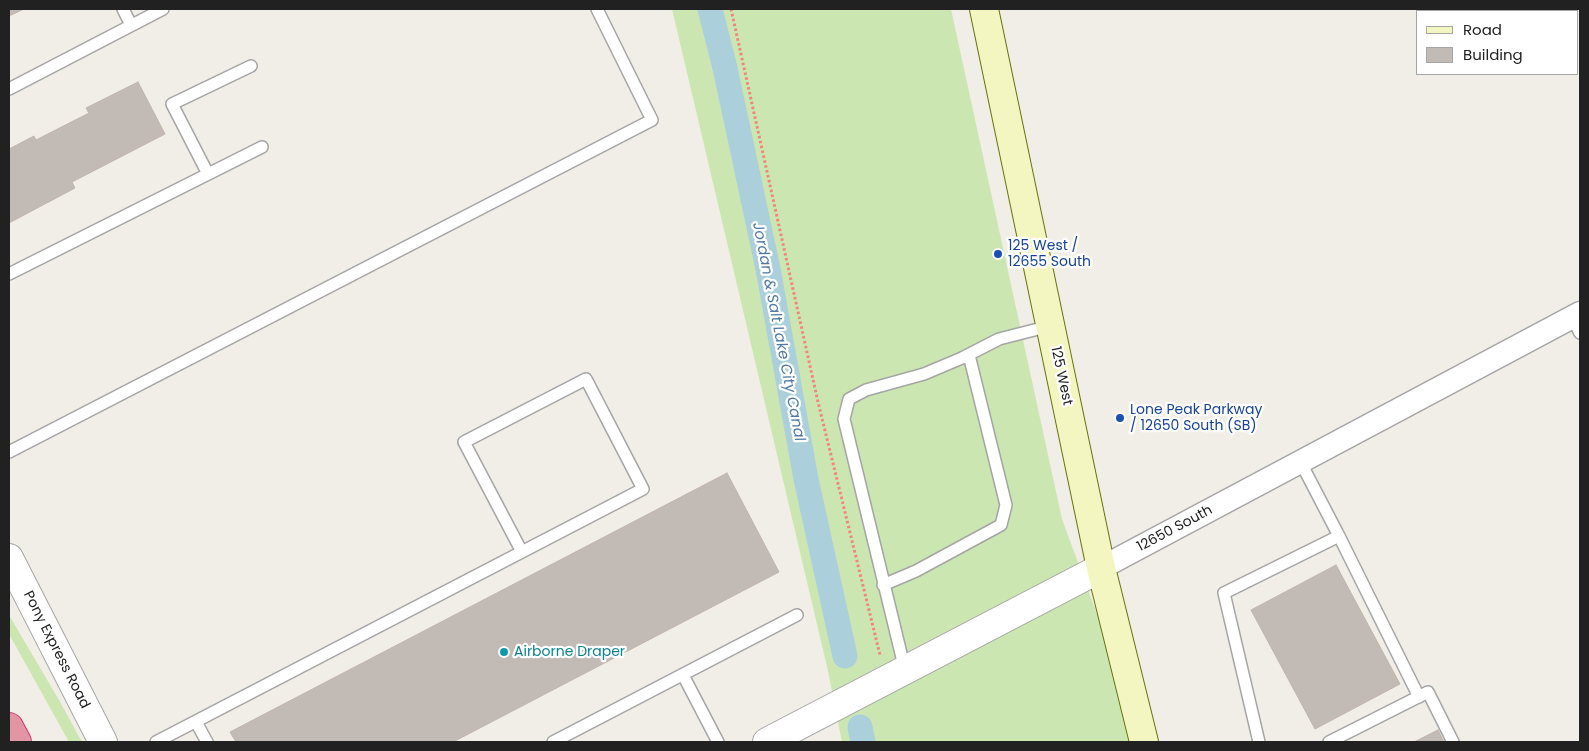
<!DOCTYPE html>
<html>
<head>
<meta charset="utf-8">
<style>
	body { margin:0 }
	#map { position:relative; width:1589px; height:751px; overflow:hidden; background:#f1eee8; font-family:Poppins,sans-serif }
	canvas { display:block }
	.frame { position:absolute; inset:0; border:10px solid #212121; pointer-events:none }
	.legend { position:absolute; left:1416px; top:10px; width:162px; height:65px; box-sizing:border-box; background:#fff; border:1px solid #a6a6a6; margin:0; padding:6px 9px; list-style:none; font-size:15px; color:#212121 }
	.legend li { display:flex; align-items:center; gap:10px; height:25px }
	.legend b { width:25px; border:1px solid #a6a6a6 }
</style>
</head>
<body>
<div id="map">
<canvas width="1589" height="751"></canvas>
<div class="frame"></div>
<ul class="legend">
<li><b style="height:6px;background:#f3f6c1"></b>Road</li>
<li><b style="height:14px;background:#c1bab5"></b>Building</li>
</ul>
</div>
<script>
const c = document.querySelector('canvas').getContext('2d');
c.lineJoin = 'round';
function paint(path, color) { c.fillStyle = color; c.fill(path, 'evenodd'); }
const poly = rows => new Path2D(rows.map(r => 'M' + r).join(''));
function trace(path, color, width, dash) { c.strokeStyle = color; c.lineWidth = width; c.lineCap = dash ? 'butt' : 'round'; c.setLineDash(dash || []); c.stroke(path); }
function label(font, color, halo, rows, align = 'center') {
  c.font = font + ' Poppins,sans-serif'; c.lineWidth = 4.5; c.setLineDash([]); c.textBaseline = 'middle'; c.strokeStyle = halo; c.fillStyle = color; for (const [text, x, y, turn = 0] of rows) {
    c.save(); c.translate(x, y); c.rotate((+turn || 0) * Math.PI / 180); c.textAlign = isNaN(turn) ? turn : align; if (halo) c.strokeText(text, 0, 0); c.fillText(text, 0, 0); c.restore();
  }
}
const grass = poly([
	[672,9,951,9,1062,519,1108,644,1131,742,842,742,828,671],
	[9,615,59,700,82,742,69,742,9,634]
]);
const canal = poly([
	[710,9,725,68,768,269,806,479,845,656],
	[860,727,863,742]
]);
const building = poly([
	[9,9,24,9,9,16,9,9],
	[138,82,165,134,72,182,75,188,9,223,9,149,34,136,36,140,89,113,86,108,138,82],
	[727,473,779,572,453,742,236,742,230,732,727,473],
	[1336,565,1400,684,1315,729,1251,610,1336,565],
	[1438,730,1444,742,1414,742,1438,730]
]);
const path = poly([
	[731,9,818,402,880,655]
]);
const service = poly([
	[123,9,131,25],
	[9,89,163,9],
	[208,174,172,104,251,66],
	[9,274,262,147],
	[1572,317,1580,333],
	[9,452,652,120,597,9],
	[1339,536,1419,697],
	[883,585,916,571,1001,525,1006,505,969,355],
	[905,670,844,419,849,399,866,390,924,374,962,358,999,339,1050,326],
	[683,675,718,742],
	[196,722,207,742],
	[156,742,643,489,586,379,464,442,522,552],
	[553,742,797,615],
	[1259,742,1224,593,1339,536,1301,463],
	[1329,742,1428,692,1453,742]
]);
const minor = poly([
	[1101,568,1580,313]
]);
const tertiary = poly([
	[9,558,103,742],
	[767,742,1101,568]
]);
const secondary = poly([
	[984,9,1101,568,1144,742]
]);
const motorway = poly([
	[9,727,17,742]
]);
const markers = [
	[998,254,5,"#1a4fb4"],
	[1120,418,5,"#1a4fb4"],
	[504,652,5,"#0f9aa8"]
];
const transitNames = [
	["125 West /",1008,246],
	["12655 South",1008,262],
	["Lone Peak Parkway",1130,410],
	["/ 12650 South (SB)",1130,426]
];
const streetNames = [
	["125 West",1061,376,78],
	["12650 South",1175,529,-28],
	["Pony Express Road",56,650,63]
];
const cultureNames = [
	["Airborne Draper",514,652]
];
const waterNames = [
	["Jordan & Salt Lake City Canal",778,332,79]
];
paint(grass, '#cce6b2');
trace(canal, '#acd0db', 25);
paint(building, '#c1bab5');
trace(building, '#c1b5ab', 1);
trace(service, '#a5a5a5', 14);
trace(minor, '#a5a5a5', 25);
trace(tertiary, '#a5a5a5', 30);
trace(secondary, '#68730d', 30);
trace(motorway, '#d0346a', 30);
trace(path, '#f18579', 3, [2.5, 2.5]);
trace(service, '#fff', 11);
trace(minor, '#fff', 22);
trace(tertiary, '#fff', 28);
trace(secondary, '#f3f6c1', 28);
trace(motorway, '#e296a4', 28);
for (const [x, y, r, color] of markers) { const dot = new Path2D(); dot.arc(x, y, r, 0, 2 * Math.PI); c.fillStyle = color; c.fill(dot); trace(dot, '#fff', 2); }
label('14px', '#164399', '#fff', transitNames, 'left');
label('14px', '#212121', '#fff', streetNames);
label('14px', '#0d838f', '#fff', cultureNames, 'left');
label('italic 15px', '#507aa3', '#fff', waterNames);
</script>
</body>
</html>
